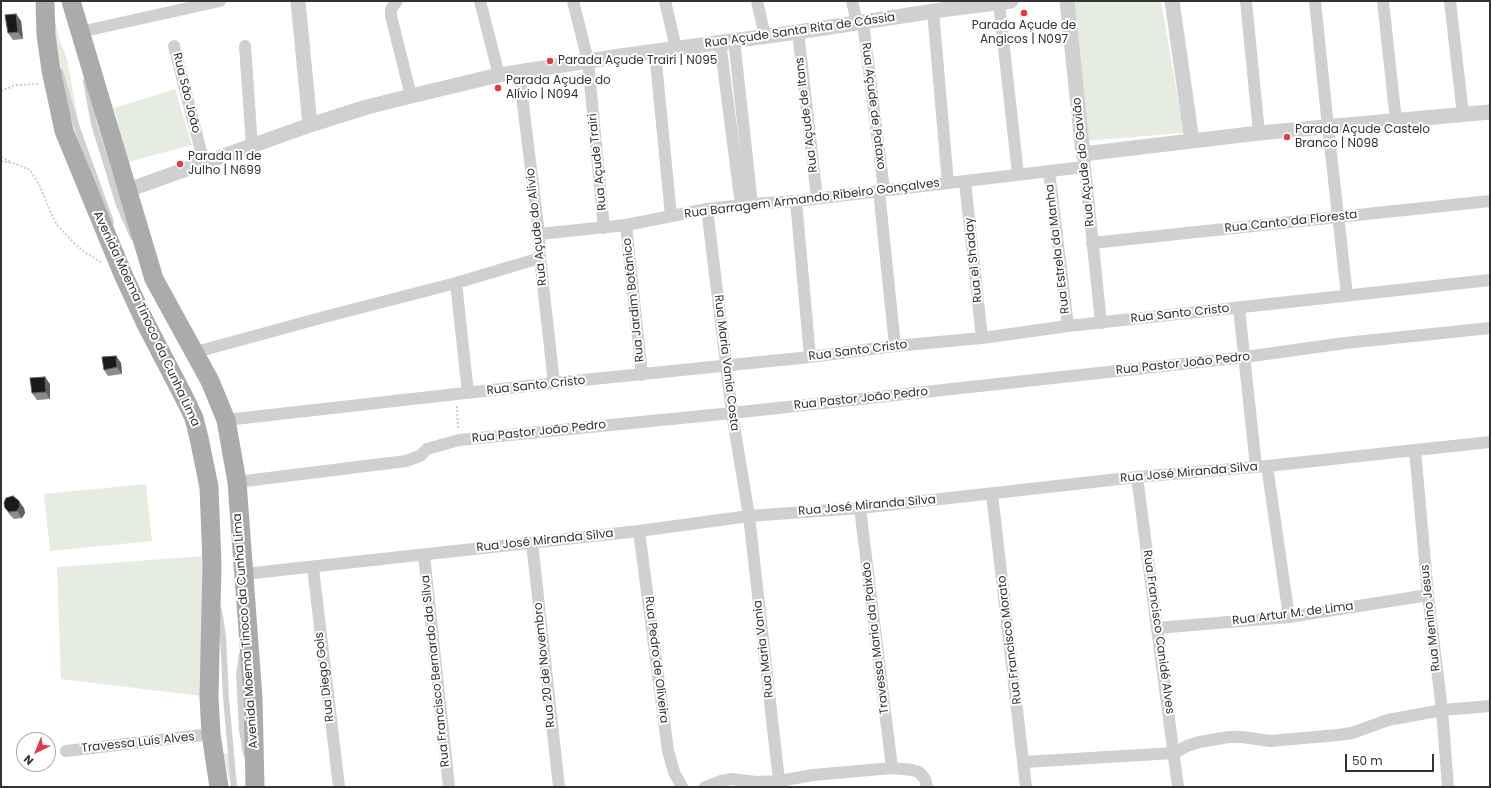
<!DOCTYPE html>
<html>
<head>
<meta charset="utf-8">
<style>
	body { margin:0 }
	#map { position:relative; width:1491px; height:788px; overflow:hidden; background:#fff; font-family:Poppins,sans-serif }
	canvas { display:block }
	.frame { position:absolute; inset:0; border:2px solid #333; pointer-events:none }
	.north { position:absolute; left:16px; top:732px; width:40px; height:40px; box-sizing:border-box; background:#fff; border:1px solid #adadad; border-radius:50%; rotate:223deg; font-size:11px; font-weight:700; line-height:16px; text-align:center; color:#333 }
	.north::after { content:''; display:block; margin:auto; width:14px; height:18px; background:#e63946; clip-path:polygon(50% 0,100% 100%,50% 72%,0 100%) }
	.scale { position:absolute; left:1345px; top:754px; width:89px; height:18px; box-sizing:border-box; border:2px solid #333; border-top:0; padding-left:5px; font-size:12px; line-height:14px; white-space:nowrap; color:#333; -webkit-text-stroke:3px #fff; paint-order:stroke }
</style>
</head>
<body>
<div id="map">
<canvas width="1491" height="788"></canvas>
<div class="frame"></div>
<div class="north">N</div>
<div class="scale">50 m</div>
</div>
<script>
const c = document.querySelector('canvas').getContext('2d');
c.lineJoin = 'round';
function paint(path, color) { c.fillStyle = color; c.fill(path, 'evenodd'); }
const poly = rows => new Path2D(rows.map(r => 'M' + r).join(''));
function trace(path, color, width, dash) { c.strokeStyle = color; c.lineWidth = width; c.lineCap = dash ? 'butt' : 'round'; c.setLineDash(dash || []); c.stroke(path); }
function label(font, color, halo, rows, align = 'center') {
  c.font = font + ' Poppins,sans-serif'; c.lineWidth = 4; c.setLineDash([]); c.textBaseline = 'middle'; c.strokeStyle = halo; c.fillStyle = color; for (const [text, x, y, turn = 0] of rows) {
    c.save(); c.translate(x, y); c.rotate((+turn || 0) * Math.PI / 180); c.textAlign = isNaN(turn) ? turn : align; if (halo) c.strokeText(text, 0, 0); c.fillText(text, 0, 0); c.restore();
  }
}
const green = poly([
	[1069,1,1161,1,1184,133,1084,141],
	[51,14,53,14,60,41,67,59,79,124,61,66],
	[175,89,192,145,128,162,114,108],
	[146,484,152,541,50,551,44,494],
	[205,556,201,696,61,679,57,567],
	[222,753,229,754,231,785]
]);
const path = poly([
	[1,91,16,85,38,84],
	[1,157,11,162],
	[1,161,16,164,30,170,40,186,49,209,57,225,75,244,86,253,101,262],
	[457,406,458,429]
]);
const service = poly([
	[60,71,77,128,111,222],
	[86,81,94,124,119,205,133,237],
	[219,610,223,636,226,698,234,787],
	[242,654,239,675,242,730,246,754]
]);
const minor = poly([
	[397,1,391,9,391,16,411,96],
	[480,1,499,75],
	[573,1,588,61,604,228],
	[665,1,676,48],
	[757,1,765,36],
	[852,1,857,23],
	[1246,1,1259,133],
	[1315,1,1328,127,1347,295],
	[1383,1,1396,121],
	[1450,1,1463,115],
	[999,3,1018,174],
	[933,11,948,183],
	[863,22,884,190],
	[80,32,220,1],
	[798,32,817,198],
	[734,40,752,204],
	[720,42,741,205],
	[174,46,204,163],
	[245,46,252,146],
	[655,52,671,216],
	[519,72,539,234,540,258,554,383],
	[1084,159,1101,323],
	[1049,171,1068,326],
	[965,182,982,338],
	[879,191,895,346],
	[796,201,810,357],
	[707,209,732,413,749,516,779,781],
	[626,225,642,375],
	[539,234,626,225,707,209,752,204,796,201,1084,167],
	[1092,243,1490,201],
	[456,283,468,393],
	[1239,308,1256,467],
	[196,352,328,316,456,283,540,258],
	[226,420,554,383,810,357,895,346,982,338,1068,326,1490,280],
	[1415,450,1428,595,1442,710,1448,787],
	[1267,466,1289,617],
	[1137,477,1178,787],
	[237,482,406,461,420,456,427,449,459,440,732,413,1245,357,1345,343,1490,328],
	[992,494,1026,787],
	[860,508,892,768],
	[639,531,668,751,674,772,682,787],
	[532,543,559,787],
	[424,555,449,787],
	[313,568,339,787],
	[244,574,639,531,749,516,860,508,1137,477,1267,466,1490,442],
	[1157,628,1289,617,1428,595],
	[66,751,211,734],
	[1024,762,1174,753,1187,746,1199,742,1229,737,1242,737,1270,741,1338,735,1352,733,1388,720,1442,710,1490,706],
	[705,787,721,781,732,779,756,782,779,781,813,775,892,768,912,770,919,772,925,779,927,787]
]);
const tertiary = poly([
	[298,1,310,125],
	[1067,1,1083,154,1259,133,1490,112],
	[1172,1,1192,141],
	[128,190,310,125,367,107,411,96,499,75,620,56,798,32,941,10,1011,1]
]);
const primary = poly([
	[45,1,46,35,51,70,64,131,122,272,145,322,186,401,194,418,199,438,209,487,212,565,209,697,211,734,219,787],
	[71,1,154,279,210,381,226,420,237,482,253,698,255,787]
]);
const wall = poly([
	[16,14,21,21,23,39,13,40,8,33],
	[116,356,121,363,122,374,108,376,104,370],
	[50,384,50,399,37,400,32,393],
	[5,508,24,508,25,513,22,518,14,519,10,515]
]);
const shadedWall = poly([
	[16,14,21,21,23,39,18,32],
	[116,356,121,363,122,374,117,367],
	[45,377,50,384,50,399,46,392],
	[19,501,24,508,25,513,22,518,17,511]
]);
const building = poly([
	[16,14,18,32,8,33,5,15,16,14],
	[116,356,117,367,104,370,102,357,116,356],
	[45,377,46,392,32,393,30,378,45,377],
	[13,496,19,501,20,506,17,511,9,512,5,508,4,503,6,498,13,496]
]);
const markers = [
	[1024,13,4,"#e63946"],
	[550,61,4,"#e63946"],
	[498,88,4,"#e63946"],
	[1287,137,4,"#e63946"],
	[180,164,4,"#e63946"]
];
const poiNames = [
	["Parada Açude de",1024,26,"center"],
	["Angicos | N097",1024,40,"center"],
	["Parada Açude Trairí | N095",558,61],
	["Parada Açude do",506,81],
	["Alívio | N094",506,95],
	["Parada Açude Castelo",1295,130],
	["Branco | N098",1295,144],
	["Parada 11 de",188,157],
	["Julho | N699",188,171]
];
const streetNames = [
	["Rua Açude Santa Rita de Cássia",800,31,-8],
	["Rua São João",186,93,76],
	["Rua Açude de Pataxo",873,106,83],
	["Rua Açude de Itans",807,115,-97],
	["Rua Açude Trairi",598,162,-96],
	["Rua Açude do Gavião",1084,162,-96],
	["Rua Barragem Armando Ribeiro Gonçalves",812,199,-7],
	["Rua Canto da Floresta",1291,222,-6],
	["Rua Açude do Alivio",537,227,-96],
	["Rua Estrela da Manha",1058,249,-97],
	["Rua el Shaday",974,260,-96],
	["Rua Jardim Botânico",634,300,-96],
	["Rua Santo Cristo",1180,314,-6],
	["Avenida Moema Tinoco da Cunha Lima",146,319,65],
	["Rua Santo Cristo",858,351,-7],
	["Rua Maria Vania Costa",726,363,83],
	["Rua Pastor João Pedro",1183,364,-6],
	["Rua Santo Cristo",536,386,-6],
	["Rua Pastor João Pedro",861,399,-6],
	["Rua Pastor João Pedro",539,432,-6],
	["Rua José Miranda Silva",1189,473,-5],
	["Rua José Miranda Silva",867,506,-5],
	["Rua José Miranda Silva",545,541,-6],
	["Rua Artur M. de Lima",1293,614,-7],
	["Rua Menino Jesus",1431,618,-96],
	["Avenida Moema Tinoco da Cunha Lima",246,631,-94],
	["Rua Francisco Canidé Alves",1158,632,82],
	["Travessa Maria da Paixão",876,638,-97],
	["Rua Francisco Morato",1010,640,-97],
	["Rua Maria Vania",764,649,-97],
	["Rua Pedro de Oliveira",656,660,83],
	["Rua 20 de Novembro",545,665,-96],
	["Rua Francisco Bernardo da Silva",436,671,-96],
	["Rua Diego Gois",325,677,-97],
	["Travessa Luís Alves",138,743,-6]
];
paint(green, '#e6ecdf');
trace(path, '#cdcdcd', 2, [2, 2]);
trace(service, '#d0d0d0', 6);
trace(minor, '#d0d0d0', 12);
trace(tertiary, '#d0d0d0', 15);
trace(primary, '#ababab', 19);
paint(wall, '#8c8c8c');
paint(shadedWall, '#5f5f5f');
paint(building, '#1a1a1a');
trace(building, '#5f5f5f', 1);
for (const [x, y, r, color] of markers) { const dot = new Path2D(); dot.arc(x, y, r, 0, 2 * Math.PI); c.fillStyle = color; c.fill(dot); trace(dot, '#fff', 1.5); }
label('12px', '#333', '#fff', poiNames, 'left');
label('12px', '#333', '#fff', streetNames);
</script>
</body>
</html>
